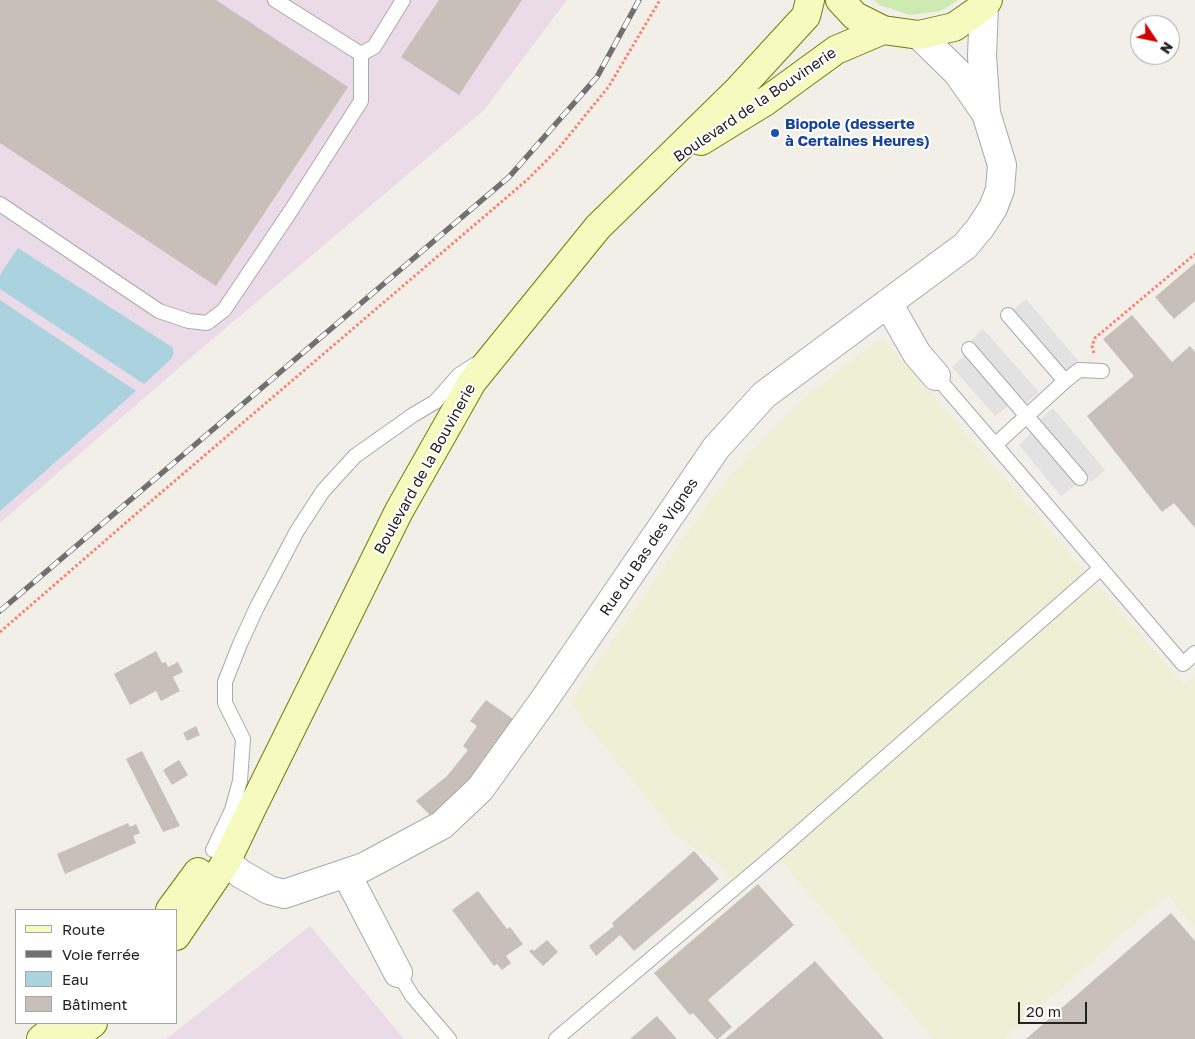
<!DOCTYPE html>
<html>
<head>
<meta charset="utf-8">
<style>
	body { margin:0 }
	#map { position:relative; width:1195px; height:1039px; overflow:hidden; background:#f2efe9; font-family:"Golos Text",sans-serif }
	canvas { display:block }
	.legend { position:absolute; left:15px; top:909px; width:162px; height:115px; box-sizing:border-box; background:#fff; border:1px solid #a7a7a7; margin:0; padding:6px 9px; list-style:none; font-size:15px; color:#222 }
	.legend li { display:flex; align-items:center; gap:10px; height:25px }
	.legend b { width:25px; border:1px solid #a7a7a7 }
	.north { position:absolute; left:1130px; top:15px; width:50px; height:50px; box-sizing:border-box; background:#fff; border:1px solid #a7a7a7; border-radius:50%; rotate:124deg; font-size:14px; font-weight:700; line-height:20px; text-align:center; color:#222 }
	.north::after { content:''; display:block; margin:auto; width:18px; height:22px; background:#d40000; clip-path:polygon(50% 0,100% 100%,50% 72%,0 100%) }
	.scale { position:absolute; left:1018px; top:1002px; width:69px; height:22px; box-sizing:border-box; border:2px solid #222; border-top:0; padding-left:6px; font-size:15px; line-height:18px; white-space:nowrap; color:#222; -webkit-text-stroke:4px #fff; paint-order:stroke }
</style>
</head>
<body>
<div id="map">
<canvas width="1195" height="1039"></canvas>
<ul class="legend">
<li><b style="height:6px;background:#f7fabf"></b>Route</li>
<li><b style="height:6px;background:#707070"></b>Voie ferrée</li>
<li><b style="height:14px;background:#aad3df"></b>Eau</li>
<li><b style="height:14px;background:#c7bfb8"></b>Bâtiment</li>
</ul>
<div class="north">N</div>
<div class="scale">20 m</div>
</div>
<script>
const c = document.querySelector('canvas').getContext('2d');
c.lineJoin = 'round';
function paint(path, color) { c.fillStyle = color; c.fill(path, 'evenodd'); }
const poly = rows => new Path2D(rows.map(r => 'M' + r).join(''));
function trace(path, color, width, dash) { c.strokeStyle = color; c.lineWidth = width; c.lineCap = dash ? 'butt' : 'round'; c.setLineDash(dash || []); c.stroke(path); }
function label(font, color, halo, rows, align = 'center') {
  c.font = font + ' "Golos Text",sans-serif'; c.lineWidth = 4; c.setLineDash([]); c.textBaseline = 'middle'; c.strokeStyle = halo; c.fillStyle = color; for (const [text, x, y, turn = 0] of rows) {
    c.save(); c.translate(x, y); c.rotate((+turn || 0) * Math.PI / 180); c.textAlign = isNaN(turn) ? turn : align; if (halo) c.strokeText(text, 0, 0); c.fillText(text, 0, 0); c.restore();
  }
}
const industrial = poly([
	[0,0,567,0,484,110,188,360,0,523],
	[310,926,404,1039,166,1039]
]);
const farmland = poly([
	[884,339,1184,685,1195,676,1195,927,1167,895,1004,1039,933,1039,775,854,736,886,717,862,677,836,569,703,711,499,755,447,806,396,874,343]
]);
const grass = poly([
	[873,0,958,0,941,11,910,15,880,5]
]);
const parking = poly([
	[1026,299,1079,362,1067,373,1013,310],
	[983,329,1039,392,1026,403,971,340],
	[967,353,1010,404,995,416,952,367],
	[1053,408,1105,470,1091,482,1039,421],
	[1034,431,1078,483,1061,496,1019,445]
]);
const water = poly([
	[18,248,172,347,174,354,170,360,144,384,0,289,0,275],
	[0,300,136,391,0,511]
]);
const building = poly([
	[0,0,216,0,348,87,216,286,0,143],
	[439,0,522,0,459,95,401,57],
	[1195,263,1195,301,1174,319,1155,297],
	[1132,315,1172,362,1190,346,1195,352,1195,528,1174,503,1162,512,1087,416,1134,376,1103,339],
	[156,651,162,663,166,662,168,667,178,662,183,672,173,677,180,691,161,701,156,691,130,705,114,674],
	[486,700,513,719,486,761,459,792,431,816,416,801,447,776,468,750,463,746,477,726,470,721],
	[196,726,200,735,187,741,183,733],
	[142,751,180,826,163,832,126,759],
	[179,760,188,775,172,785,163,770],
	[128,823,130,827,136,824,140,833,133,836,136,843,65,874,57,854],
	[694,851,719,879,634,951,620,935,596,956,589,946,614,926,612,923],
	[758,884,794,925,708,1000,732,1027,718,1039,716,1039,693,1013,690,1015,654,973],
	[478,891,507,929,510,927,523,944,506,956,511,963,502,970,497,964,494,966,452,910],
	[1171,913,1195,941,1195,1039,1026,1039],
	[547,940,558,952,543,966,529,951,532,949,534,951],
	[815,961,884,1039,725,1039],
	[657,1016,677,1039,630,1039]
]);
const path = poly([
	[1094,353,1092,346,1095,338,1195,254],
	[0,632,129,520,527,180,559,148,609,86,660,0]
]);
const lane = poly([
	[275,0,361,54,374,47,403,0],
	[0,204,159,311,189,321,207,323,224,310,290,212,361,101,361,54],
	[969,349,1080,478],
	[936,376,1183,664,1195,653],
	[1065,381,1079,370,1102,371],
	[995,445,1065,381,1008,315],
	[213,850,232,810,240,781,243,739,225,703,225,682,240,644,257,607,297,531,323,491,355,456,413,415,435,402,459,375,476,364],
	[398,973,413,997,449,1039],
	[556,1039,775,854,1101,568]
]);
const street = poly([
	[919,35,957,72,985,112],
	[888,303,917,354,936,376],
	[226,862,241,874,269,890,284,894,364,867,442,825,480,789,544,700,716,448,764,395,965,246,980,228,993,208,1000,190,1002,165,986,113,982,56,984,6],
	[346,873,398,973]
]);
const secondary = poly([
	[840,0,855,16,883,30,919,35,954,27,984,6,988,0],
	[701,141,766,101,836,50,883,30],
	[170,910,198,872],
	[176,936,226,862,252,808,399,511,472,382,598,227,738,90,806,16,810,0],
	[41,1039,61,1023],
	[72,1039,93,1023]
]);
const rail = poly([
	[0,611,509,177,597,77,639,0]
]);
const markers = [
	[775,133,5,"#1a4fb4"]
];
const streetNames = [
	["Boulevard de la Bouvinerie",755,105,-34],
	["Boulevard de la Bouvinerie",425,469,-61],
	["Rue du Bas des Vignes",649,547,-56]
];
const transitNames = [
	["Biopole (desserte",785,124],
	["à Certaines Heures)",785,141]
];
paint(industrial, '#ebdbe8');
paint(farmland, '#eef0d5');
paint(grass, '#cdebb0');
paint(parking, '#e2e2e2');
paint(water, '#aad3df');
paint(building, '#c7bfb8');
trace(lane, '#a9a9a9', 16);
trace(street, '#a9a9a9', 30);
trace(secondary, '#707d05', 30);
trace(path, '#fa8072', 3, [2.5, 2.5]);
trace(lane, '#fff', 14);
trace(street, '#fff', 28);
trace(secondary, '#f7fabf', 28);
trace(rail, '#707070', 5.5);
trace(rail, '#fff', 4, [11]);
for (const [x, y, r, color] of markers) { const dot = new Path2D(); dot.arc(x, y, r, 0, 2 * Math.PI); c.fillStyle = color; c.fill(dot); trace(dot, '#fff', 2); }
label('15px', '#222', '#fff', streetNames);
label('bold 15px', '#164399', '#fff', transitNames, 'left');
</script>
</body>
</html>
